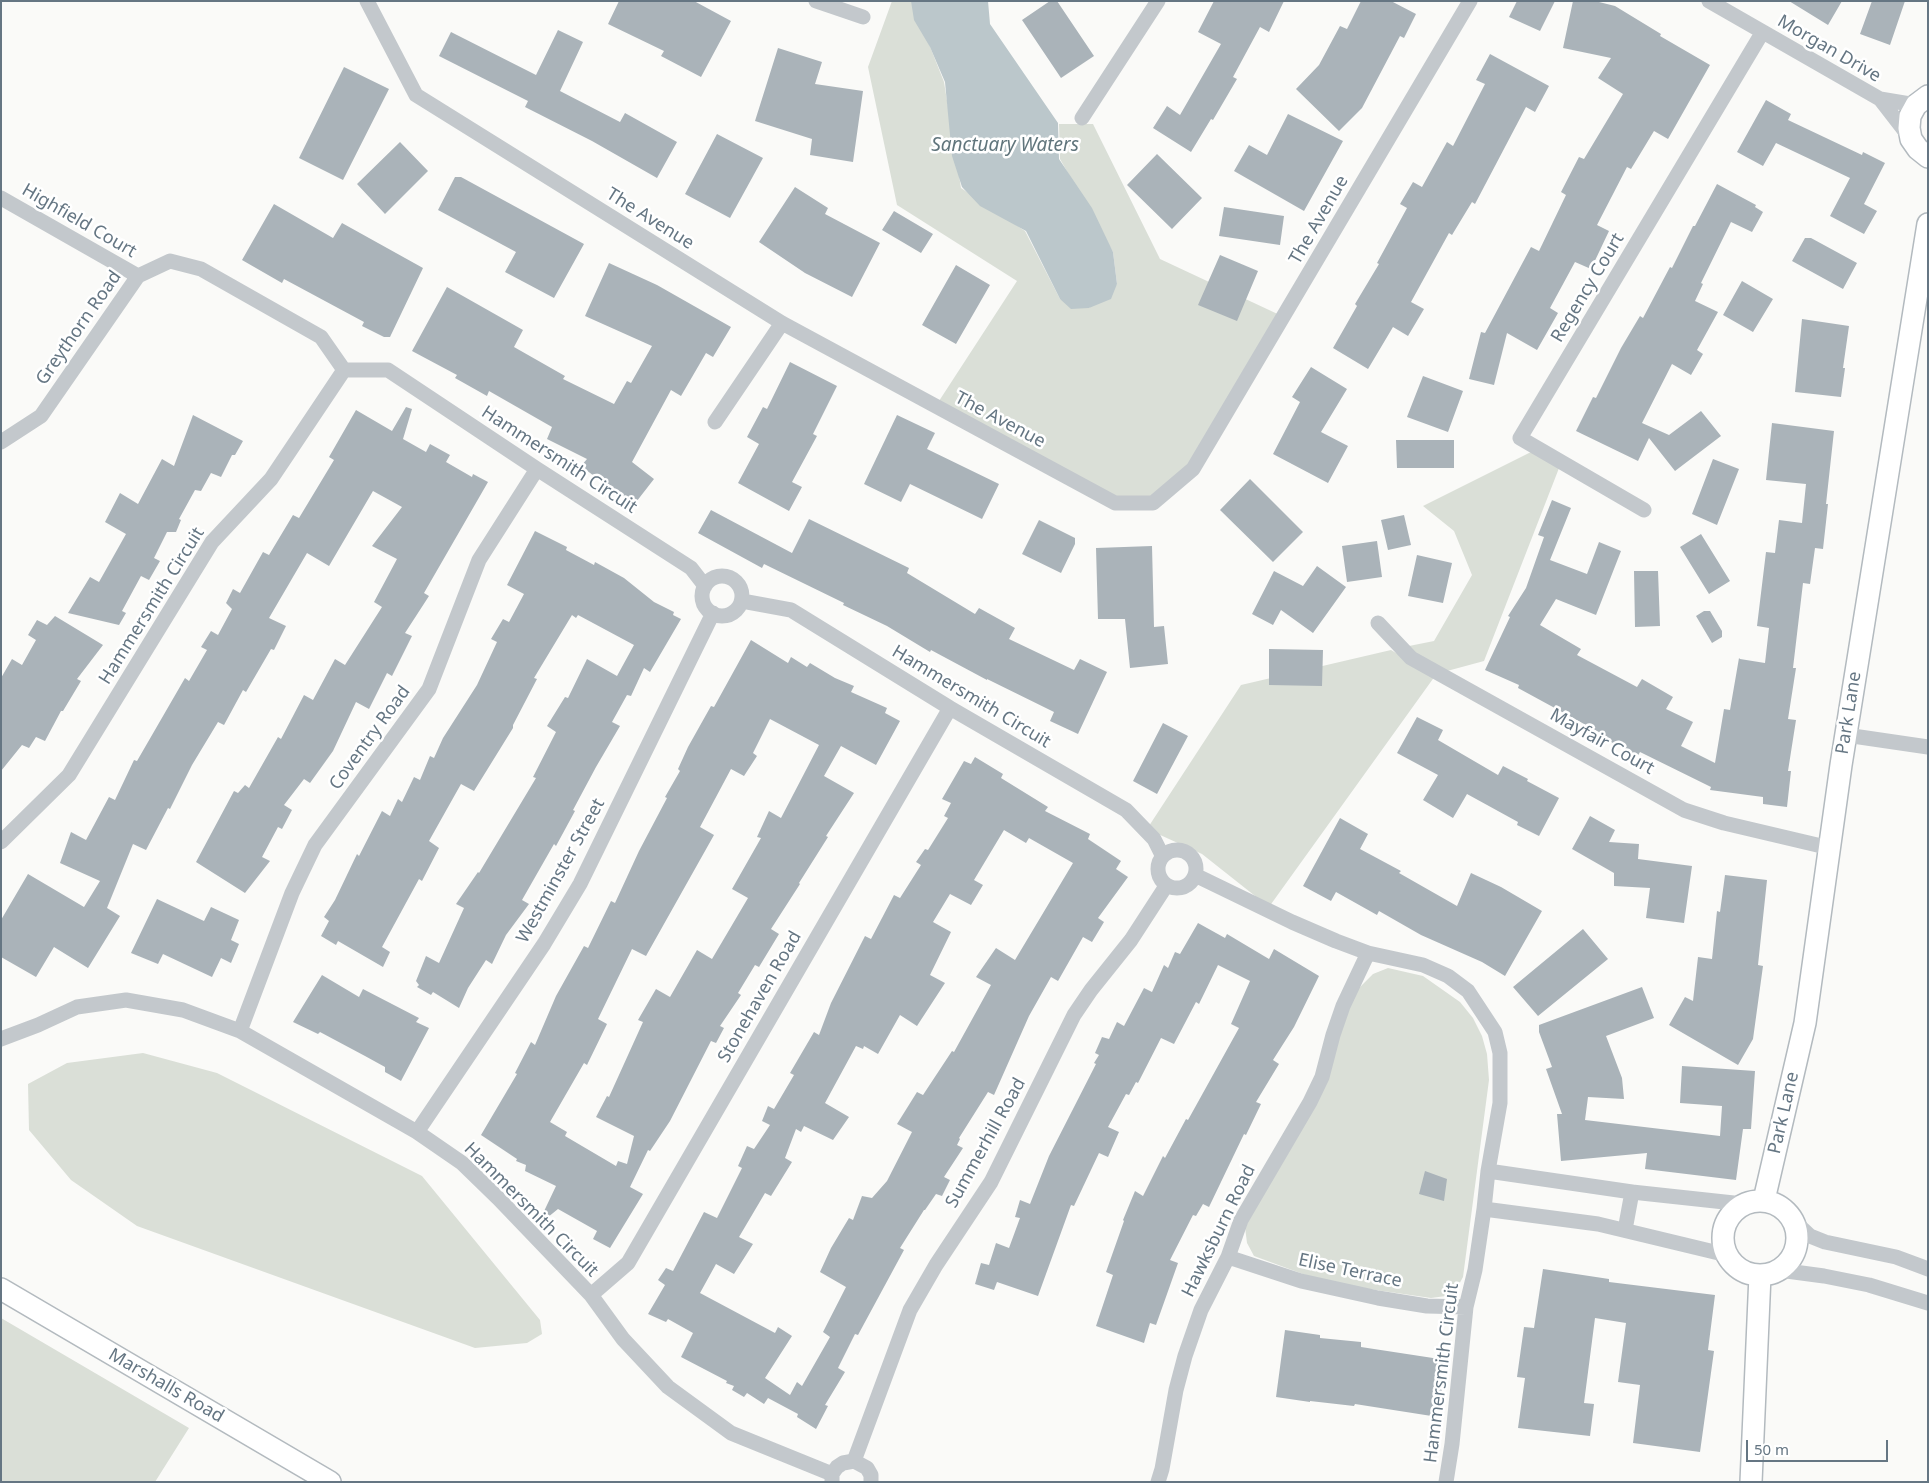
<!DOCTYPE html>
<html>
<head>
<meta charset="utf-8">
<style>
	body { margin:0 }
	#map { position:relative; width:1929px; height:1483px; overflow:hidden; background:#fafaf8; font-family:"Noto Sans",sans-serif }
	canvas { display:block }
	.frame { position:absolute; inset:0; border:2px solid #657683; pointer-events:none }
	.scale { position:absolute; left:1746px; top:1440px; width:142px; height:22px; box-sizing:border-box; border:2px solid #657683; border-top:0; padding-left:6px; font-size:15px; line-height:18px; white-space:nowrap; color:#657683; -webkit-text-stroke:4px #fff; paint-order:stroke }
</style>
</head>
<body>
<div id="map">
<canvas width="1929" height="1483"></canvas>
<div class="frame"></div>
<div class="scale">50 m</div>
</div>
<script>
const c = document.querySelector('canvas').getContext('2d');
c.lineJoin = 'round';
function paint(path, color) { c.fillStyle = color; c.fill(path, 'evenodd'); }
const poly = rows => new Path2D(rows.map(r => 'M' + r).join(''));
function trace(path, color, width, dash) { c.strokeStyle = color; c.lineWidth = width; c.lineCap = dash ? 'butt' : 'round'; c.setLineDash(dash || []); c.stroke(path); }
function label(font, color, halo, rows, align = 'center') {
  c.font = font + ' "Noto Sans",sans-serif'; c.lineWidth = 5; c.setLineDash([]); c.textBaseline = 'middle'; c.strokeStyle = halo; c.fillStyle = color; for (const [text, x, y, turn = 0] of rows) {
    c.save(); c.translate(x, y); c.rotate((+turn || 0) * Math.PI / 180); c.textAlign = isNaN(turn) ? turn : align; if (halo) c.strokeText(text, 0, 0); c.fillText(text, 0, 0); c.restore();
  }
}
const green = poly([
	[892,1,912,1,944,82,961,188,1025,231,1060,299,1089,308,1117,284,1113,252,1060,159,1059,124,1093,124,1160,259,1284,317,1193,469,1153,503,1115,503,939,401,1017,281,897,205,868,67],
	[1537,449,1561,463,1484,661,1436,674,1394,649,1434,641,1472,575,1454,531,1423,506],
	[1391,650,1435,676,1269,907,1202,854,1147,829,1241,685],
	[1388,968,1423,976,1460,1002,1473,1018,1482,1036,1487,1054,1489,1080,1463,1277,1457,1288,1446,1296,1431,1298,1369,1289,1311,1277,1254,1256,1247,1243,1245,1227,1359,988,1373,974],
	[143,1053,217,1073,422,1176,540,1320,542,1334,527,1343,475,1348,137,1226,71,1180,29,1130,28,1084,67,1063],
	[1,1318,189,1428,155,1482,1,1482]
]);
const water = poly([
	[911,1,988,1,990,24,1058,123,1059,159,1092,208,1113,252,1117,284,1111,299,1089,308,1071,309,1060,299,1026,231,980,206,962,187,952,156,945,82,930,47,914,20]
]);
const building = poly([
	[619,1,694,1,731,21,701,77,661,56,664,51,608,24],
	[1050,1,1057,1,1094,56,1061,78,1022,20],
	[1214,1,1284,1,1269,32,1260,27,1233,77,1237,79,1213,120,1211,119,1191,152,1153,128,1167,106,1180,115,1221,44,1198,32],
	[1361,1,1391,1,1416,14,1404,38,1400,36,1362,108,1339,131,1296,89,1319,65,1340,26,1347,29],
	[1517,1,1555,1,1540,31,1509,17],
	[1573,1,1595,1,1615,6,1661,34,1660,36,1710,65,1668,139,1654,131,1631,169,1627,167,1597,225,1609,231,1591,269,1575,262,1550,308,1558,313,1537,350,1507,333,1494,385,1469,379,1481,332,1485,333,1531,247,1539,251,1566,195,1561,192,1579,157,1584,159,1623,94,1598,78,1611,58,1563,48],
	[1789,1,1842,1,1828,25],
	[1872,1,1905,1,1890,45,1860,34],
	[558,30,583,42,560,91,620,122,625,113,677,142,657,178,592,141,525,107,528,101,439,56,451,32,536,75],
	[778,48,822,62,815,84,863,91,853,162,810,155,812,139,755,121],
	[1490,54,1549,86,1535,112,1526,107,1475,204,1472,202,1452,235,1449,233,1411,302,1424,309,1408,336,1393,327,1368,369,1333,348,1357,306,1355,304,1379,264,1377,263,1407,208,1400,204,1413,182,1422,187,1447,142,1453,146,1485,84,1476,80],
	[344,67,389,89,343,180,299,158],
	[1766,100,1791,114,1788,120,1862,155,1863,152,1885,163,1864,204,1877,211,1864,234,1830,216,1850,178,1776,143,1763,166,1737,152],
	[1288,114,1343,141,1304,211,1234,171,1249,145,1267,155],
	[717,134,763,158,730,218,685,194],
	[400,142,428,171,385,214,357,184],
	[1157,154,1202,198,1172,229,1127,185],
	[455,177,461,177,584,244,554,298,505,272,516,252,438,210],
	[1717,184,1756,205,1755,207,1763,212,1752,232,1731,222,1701,283,1703,284,1695,301,1718,312,1697,350,1703,354,1691,375,1672,364,1642,423,1669,435,1701,411,1721,436,1675,471,1649,438,1638,461,1576,431,1593,397,1596,398,1621,348,1640,316,1643,318,1670,267,1672,268,1693,226,1695,226],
	[795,187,828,208,825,214,880,243,852,297,805,273,759,242],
	[274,204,333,238,342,223,423,268,390,337,384,337,362,326,364,322,284,279,282,283,242,260],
	[1224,207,1284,216,1280,245,1219,236],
	[894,211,933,234,921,253,882,230],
	[1805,238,1811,238,1857,263,1843,289,1792,261],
	[1220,255,1258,271,1237,321,1198,305],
	[609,263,657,285,731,327,713,357,706,353,681,396,671,390,632,462,654,479,633,506,581,466,587,459,547,439,552,427,489,391,487,396,455,378,457,375,412,351,447,287,523,330,514,347,565,376,563,379,614,404,627,381,631,383,652,346,585,316],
	[956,265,990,285,956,344,922,325],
	[1742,281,1773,299,1753,332,1723,315],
	[1802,319,1849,326,1843,368,1845,368,1841,397,1795,392],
	[790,362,837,386,813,434,817,436,792,482,802,487,789,511,738,483,759,444,747,437,763,407,767,409],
	[1311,367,1347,389,1321,432,1348,446,1328,483,1273,454,1300,402,1292,397],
	[1423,376,1463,391,1448,432,1407,417],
	[406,407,412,409,403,439,426,452,430,444,450,455,446,462,472,477,473,474,488,482,424,593,429,596,405,633,412,636,392,676,387,673,369,709,356,702,333,751,310,783,304,779,284,805,292,810,282,829,278,827,262,857,270,861,245,893,196,862,234,791,238,793,245,785,249,788,278,737,281,739,304,695,313,700,335,659,345,665,382,607,374,602,397,559,372,546,402,507,373,491,329,566,307,553,269,618,286,626,274,650,271,649,246,692,243,690,224,725,218,722,192,765,170,809,168,808,146,850,133,844,107,908,120,916,88,968,54,947,36,977,1,957,1,920,28,874,84,907,100,881,60,863,71,832,86,840,109,797,115,800,134,760,137,761,185,678,189,681,207,650,201,647,211,631,218,635,232,609,226,603,233,589,240,593,263,552,269,555,293,515,299,518,334,460,329,457,356,410,392,431],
	[193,415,243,441,235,455,232,455,221,477,211,473,201,491,195,490,179,519,181,520,176,532,167,532,154,558,160,561,149,580,141,576,122,611,126,613,119,625,68,613,90,577,99,582,126,534,105,522,120,493,138,504,162,459,174,466],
	[897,415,935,433,927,449,999,484,982,519,910,484,901,502,864,484],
	[1772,423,1834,431,1826,504,1828,504,1823,549,1815,548,1810,584,1803,583,1793,668,1796,668,1788,719,1796,720,1788,771,1791,771,1787,807,1763,804,1763,797,1710,790,1711,787,1640,752,1637,757,1606,739,1608,737,1518,688,1519,685,1485,670,1510,617,1508,616,1526,588,1544,537,1538,535,1552,500,1571,508,1550,560,1587,574,1599,542,1621,551,1596,615,1556,599,1540,625,1581,649,1577,655,1637,687,1642,679,1673,697,1666,709,1693,722,1681,746,1715,763,1724,709,1730,710,1739,658,1740,659,1765,663,1769,628,1757,626,1766,552,1775,553,1779,520,1802,523,1806,484,1766,480],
	[1396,440,1454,440,1454,468,1397,468],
	[1713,459,1739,469,1717,525,1692,514],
	[1250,479,1303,532,1273,562,1220,510],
	[711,510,792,553,809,519,909,568,907,573,975,614,979,608,1015,628,1009,639,1074,670,1080,659,1107,672,1078,734,1050,721,1054,712,987,679,987,680,931,650,930,652,887,626,843,605,844,603,764,564,762,568,698,533],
	[1404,515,1411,545,1388,550,1381,520],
	[1039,520,1075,538,1075,544,1061,573,1022,554],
	[535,531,567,547,566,550,594,565,595,562,624,578,654,602,674,612,673,615,681,619,650,672,644,668,631,696,627,695,612,722,620,726,596,767,573,810,575,811,556,846,554,844,522,900,529,904,506,935,492,964,486,960,468,988,459,1008,433,992,431,995,417,987,419,985,416,981,426,956,439,963,464,908,456,904,478,872,479,873,536,778,533,777,556,732,547,726,565,697,568,698,587,659,617,676,634,645,578,615,576,618,572,615,534,678,537,679,513,725,513,728,474,791,461,784,429,841,439,848,422,881,419,879,382,947,390,952,383,967,338,941,336,945,321,936,329,921,324,917,335,900,357,854,359,856,382,811,390,816,398,799,402,802,414,777,420,780,430,756,434,758,443,738,477,685,497,642,491,639,503,619,509,622,524,594,507,585],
	[1701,534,1730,581,1709,594,1680,547],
	[1377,541,1382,577,1347,582,1342,546],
	[1152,546,1154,627,1164,626,1168,664,1130,668,1125,619,1098,619,1096,548],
	[1417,555,1452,563,1443,603,1408,596],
	[1317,566,1346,587,1313,633,1281,610,1273,625,1252,614,1274,571,1303,586],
	[1634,571,1658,571,1660,626,1635,627],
	[1704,611,1710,611,1722,631,1722,637,1712,643,1696,616],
	[55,616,103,645,77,679,81,681,63,711,61,711,45,741,36,737,29,748,22,745,1,771,1,678,12,659,22,665,36,640,28,635,37,620,47,625],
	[751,640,788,663,791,657,807,667,810,663,835,678,854,686,851,692,887,708,885,713,900,721,876,765,841,746,824,776,854,793,826,836,828,837,799,883,800,884,771,929,779,934,759,967,755,965,738,993,741,995,720,1026,724,1028,716,1043,711,1041,670,1121,650,1151,648,1150,630,1187,643,1194,610,1248,593,1239,597,1231,558,1209,537,1226,556,1186,525,1171,526,1165,516,1161,517,1159,481,1135,517,1074,515,1073,531,1042,535,1045,556,996,584,946,588,948,611,901,615,903,639,851,667,798,665,797,680,771,678,769,688,747,711,706,714,707],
	[770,719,819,745,781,818,769,811,757,837,761,838,732,889,748,898,712,959,697,950,670,997,656,989,638,1020,643,1022,609,1097,607,1096,596,1117,634,1136,627,1164,618,1161,616,1166,565,1136,567,1132,550,1122,584,1063,587,1065,607,1024,598,1019,632,949,646,956,714,835,700,827,731,769,744,776,757,756,753,753],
	[1269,649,1323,650,1322,686,1269,685],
	[1417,717,1443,730,1438,740,1498,775,1503,766,1528,779,1527,781,1559,798,1539,836,1517,825,1518,822,1467,794,1453,818,1423,800,1438,775,1397,753],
	[1163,723,1188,736,1157,794,1133,781],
	[975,757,1003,774,1001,778,1048,807,1045,811,1090,834,1088,839,1121,861,1116,869,1128,877,1098,918,1104,922,1092,942,1083,937,1058,981,1051,977,1029,1016,994,1095,988,1092,959,1138,960,1139,957,1145,963,1148,944,1177,950,1180,942,1196,936,1194,925,1210,924,1210,900,1248,904,1250,858,1335,855,1334,838,1368,845,1372,825,1405,828,1406,816,1429,797,1417,798,1414,768,1398,764,1404,747,1393,744,1397,732,1390,734,1386,726,1383,727,1381,681,1357,693,1333,668,1319,666,1322,648,1314,665,1285,658,1280,666,1268,673,1271,704,1212,717,1218,742,1168,738,1166,747,1146,754,1149,770,1125,762,1121,768,1106,774,1109,794,1075,790,1073,814,1032,819,1035,831,1003,865,936,871,939,894,895,900,898,921,865,916,862,925,849,928,850,948,818,944,816,951,803,942,799,964,761,971,764],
	[1004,830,1026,843,1029,838,1073,863,1015,960,996,948,976,977,991,985,954,1052,952,1051,923,1095,917,1092,897,1124,912,1132,887,1181,872,1198,862,1196,853,1220,849,1218,831,1248,820,1272,846,1287,823,1332,830,1337,802,1386,797,1382,790,1395,765,1378,792,1336,778,1327,775,1333,700,1293,716,1264,734,1274,753,1244,739,1237,765,1193,771,1196,792,1162,785,1158,796,1129,801,1132,804,1126,833,1140,849,1117,825,1103,856,1046,863,1049,864,1046,878,1054,900,1015,917,1026,945,983,930,975,951,932,933,922,950,894,971,905,983,885,974,880],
	[1590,816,1615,830,1609,842,1639,844,1638,859,1692,866,1684,923,1646,918,1650,888,1614,886,1614,873,1572,849],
	[1340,818,1368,834,1360,849,1401,871,1399,873,1457,906,1471,873,1501,887,1542,911,1505,976,1482,962,1421,935,1379,911,1377,915,1336,892,1331,901,1303,886],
	[1725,875,1767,880,1758,965,1763,966,1753,1039,1738,1065,1669,1025,1685,997,1693,1001,1698,957,1712,959,1717,911,1720,912],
	[157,899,204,921,211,907,239,920,231,940,239,944,231,963,221,958,212,977,163,954,158,964,131,953],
	[1198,923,1225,938,1227,934,1269,959,1274,949,1319,976,1294,1027,1273,1060,1279,1064,1256,1102,1261,1104,1246,1135,1244,1134,1209,1207,1203,1204,1196,1216,1193,1215,1170,1260,1178,1263,1156,1325,1150,1323,1144,1343,1096,1326,1113,1275,1106,1272,1124,1221,1123,1220,1135,1191,1143,1196,1163,1156,1165,1158,1186,1119,1188,1120,1239,1028,1231,1024,1250,981,1218,965,1199,1004,1196,1002,1174,1044,1161,1038,1138,1083,1136,1082,1129,1095,1126,1094,1108,1127,1119,1132,1108,1157,1099,1153,1074,1206,1071,1205,1038,1296,997,1282,994,1290,975,1284,981,1263,989,1265,996,1243,1009,1248,1020,1218,1015,1217,1020,1200,1030,1204,1049,1156,1096,1064,1094,1063,1099,1055,1095,1053,1102,1037,1109,1039,1117,1022,1124,1026,1144,988,1152,992,1164,965,1168,968,1175,952,1180,954],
	[1583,929,1608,959,1538,1016,1513,987],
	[322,975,359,997,363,989,419,1018,416,1022,429,1028,401,1081,385,1072,385,1067,365,1056,320,1032,318,1034,293,1022],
	[1642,987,1654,1018,1606,1036,1622,1078,1624,1099,1588,1097,1585,1120,1720,1136,1722,1106,1680,1103,1682,1066,1755,1071,1751,1129,1743,1129,1736,1180,1645,1169,1647,1153,1561,1161,1557,1114,1562,1114,1546,1069,1552,1067,1539,1032,1539,1025],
	[1425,1171,1447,1179,1444,1201,1419,1194],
	[1543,1269,1609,1279,1609,1282,1715,1295,1708,1350,1714,1351,1700,1452,1633,1443,1640,1385,1618,1382,1626,1323,1595,1318,1584,1403,1594,1404,1590,1436,1518,1428,1525,1378,1517,1377,1524,1327,1534,1328],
	[1285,1330,1320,1335,1320,1338,1361,1342,1361,1347,1446,1360,1438,1417,1355,1404,1354,1406,1310,1401,1310,1402,1276,1397]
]);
const street = poly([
	[367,1,416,95,782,323,1115,503,1153,503,1193,469,1470,1],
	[816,1,863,17],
	[1709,1,1880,99,1916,105],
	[1880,99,1911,139],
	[1082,118,1158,1],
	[1,198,138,276],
	[715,422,782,323],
	[1,442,41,416,138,276,170,261,201,269,321,337,344,370],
	[1644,510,1520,438,1762,33],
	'702 596a20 20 0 1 1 40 0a20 20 0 1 1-40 0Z',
	[742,601,791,610,950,708,1126,810,1154,839,1162,855],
	[1378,623,1411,658,1684,810,1724,823,1830,848],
	[1846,735,1928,747],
	[1,842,69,775,212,542,271,479,344,370,388,370,537,469,691,568,705,586],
	'1158 869a19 19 0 1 1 38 0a19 19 0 1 1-38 0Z',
	[1195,875,1292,922,1336,941,1368,953,1423,965,1448,976,1468,991,1495,1032,1500,1053,1500,1103,1488,1171,1484,1209,1475,1270,1466,1307,1452,1444,1446,1482],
	[240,1031,292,893,315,845,429,689,479,560,537,469],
	[1,1039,38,1025,77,1007,126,1000,183,1010,240,1031,417,1132,462,1163,498,1198,591,1295,623,1339,668,1387,731,1433,832,1474],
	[417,1132,544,944,580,884,713,613],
	[1488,1171,1632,1192,1743,1204],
	[1484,1209,1598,1224,1727,1255],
	[1793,1220,1810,1236,1825,1242,1896,1257,1928,1269],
	[1625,1230,1632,1192],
	[1228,1257,1301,1281,1378,1298,1427,1306,1466,1307],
	[1779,1270,1824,1276,1869,1285,1928,1303],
	[591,1295,628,1263,950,708],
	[854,1461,910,1310,936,1265,991,1182,1074,1015,1091,990,1131,940,1166,886],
	[832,1482,832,1474,837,1467,843,1463,854,1461,867,1468,871,1475,871,1482],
	[1158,1482,1162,1469,1176,1390,1185,1356,1201,1310,1228,1257,1241,1220,1310,1102,1322,1077,1333,1035,1343,1006,1368,953]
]);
const secondary = poly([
	[1928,96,1916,105,1910,116,1909,128,1911,139,1918,149,1928,157],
	[1764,1200,1805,1023,1841,765,1928,224],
	'1723 1238a37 37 0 1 1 74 0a37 37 0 1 1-74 0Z',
	[1,1289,330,1482],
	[1751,1482,1760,1275]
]);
const streetNames = [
	["Morgan Drive",1829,49,30],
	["The Avenue",650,219,32],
	["The Avenue",1319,220,-60],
	["Highfield Court",79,221,30],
	["Regency Court",1588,288,-59],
	["Greythorn Road",79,328,-55],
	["The Avenue",1000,420,28],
	["Hammersmith Circuit",559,460,33],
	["Hammersmith Circuit",152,606,-58],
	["Hammersmith Circuit",971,697,31],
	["Park Lane",1849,713,-81],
	["Coventry Road",370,738,-54],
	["Mayfair Court",1602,742,29],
	["Westminster Street",561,871,-61],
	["Stonehaven Road",760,997,-60],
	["Park Lane",1784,1113,-77],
	["Summerhill Road",986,1143,-61],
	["Hammersmith Circuit",531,1210,45],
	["Hawksburn Road",1219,1231,-64],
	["Elise Terrace",1350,1271,12],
	["Hammersmith Circuit",1442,1373,-83],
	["Marshalls Road",166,1386,30]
];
const waterNames = [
	["Sanctuary Waters",1005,146]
];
paint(green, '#dadfd7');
paint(water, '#bbc7cb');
paint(building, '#aab3b9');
trace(secondary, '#b3babf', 24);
trace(street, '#c3c8cc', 15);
trace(secondary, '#fff', 21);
label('18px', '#657683', '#fff', streetNames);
label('italic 19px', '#60757c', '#fff', waterNames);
</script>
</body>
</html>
